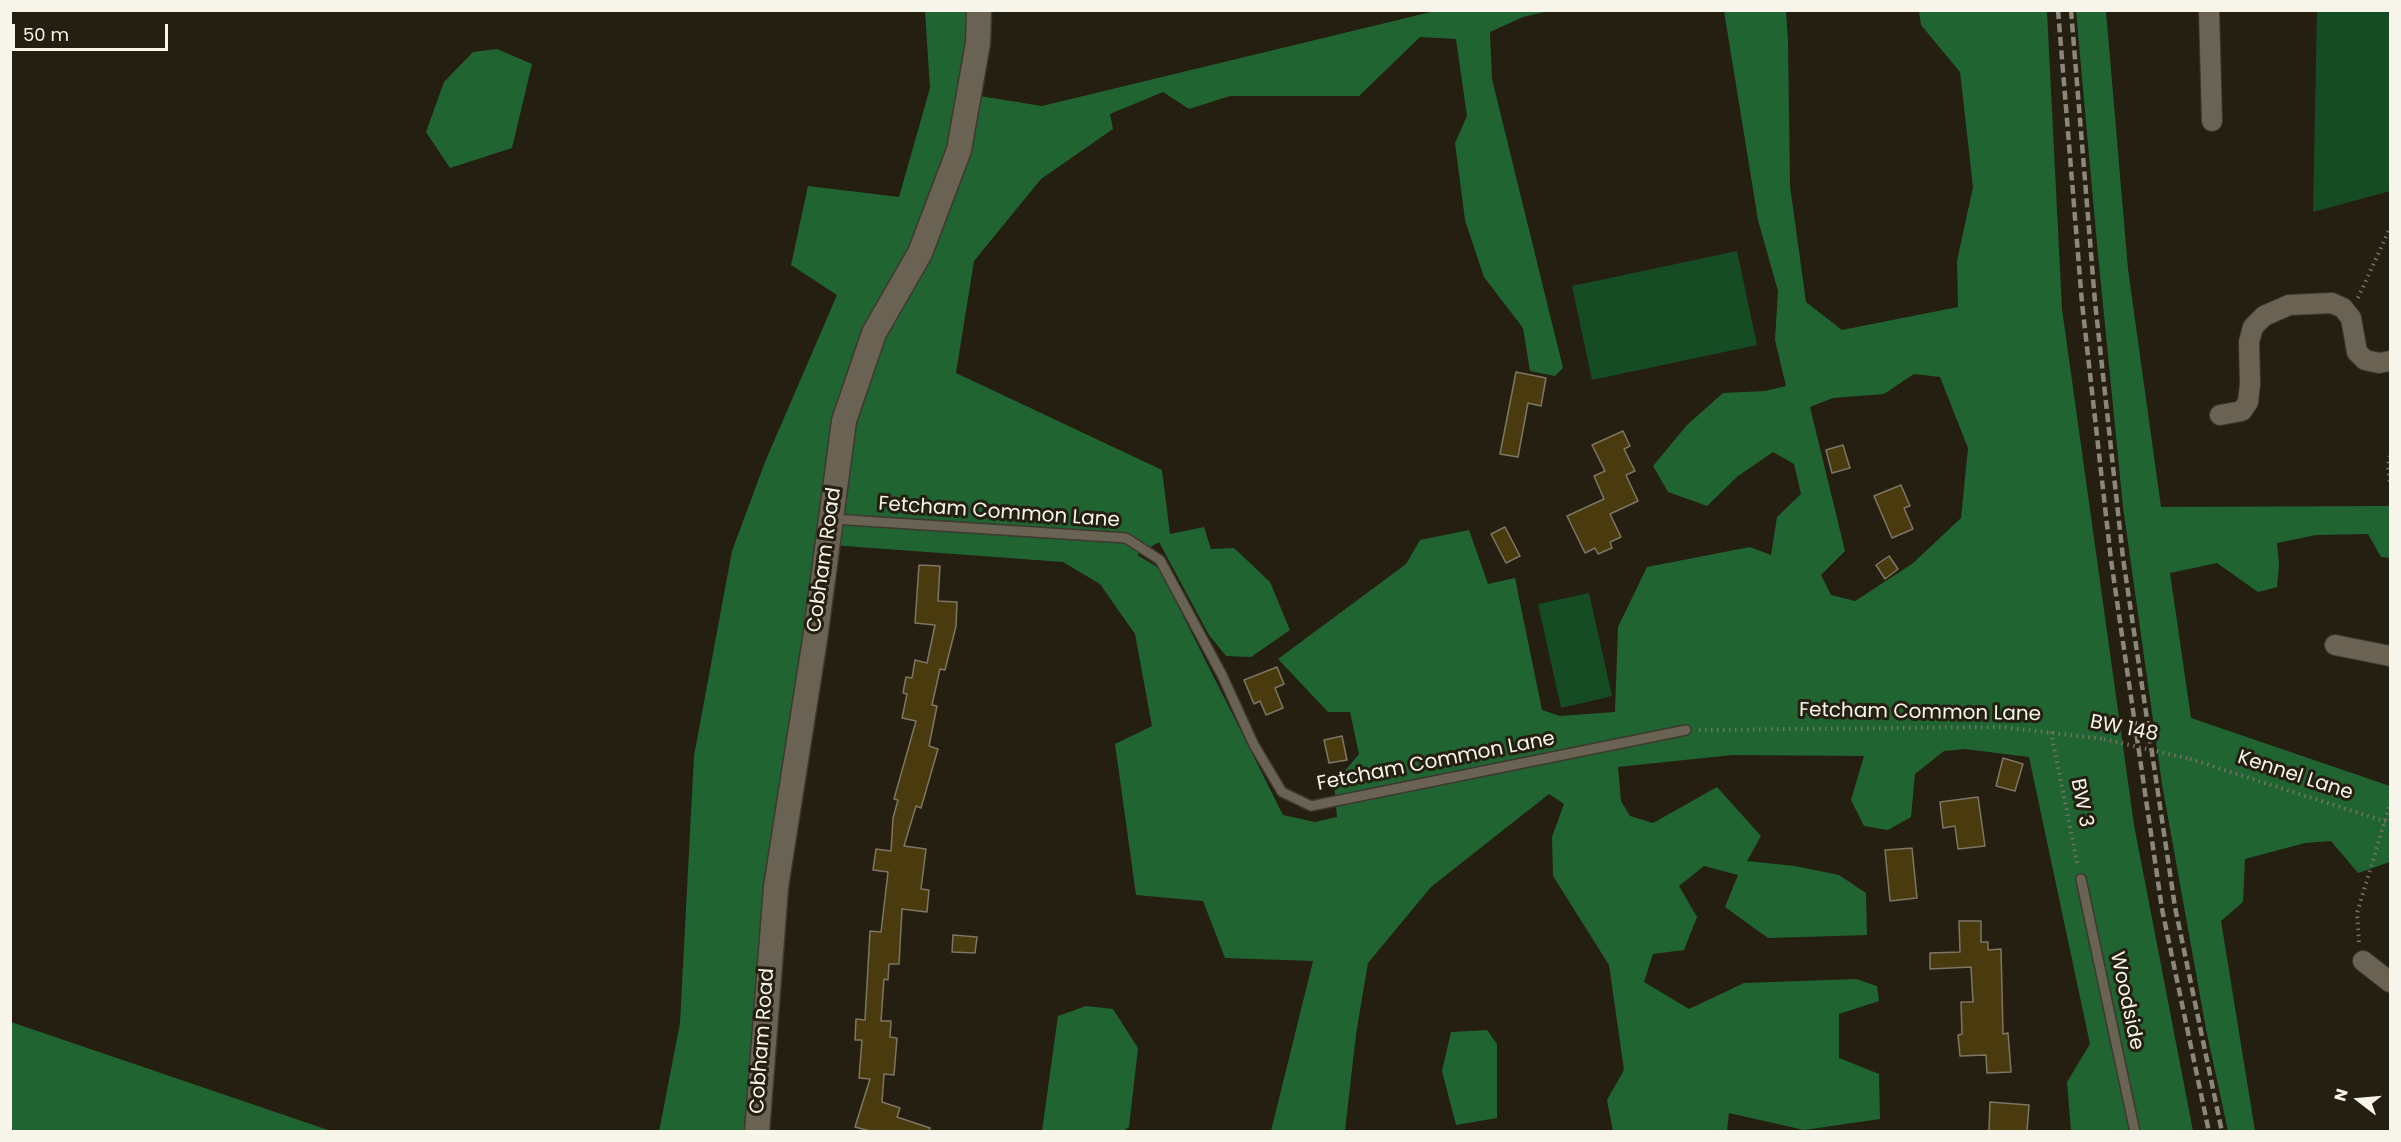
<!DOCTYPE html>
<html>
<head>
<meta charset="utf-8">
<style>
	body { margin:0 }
	#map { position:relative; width:2401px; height:1142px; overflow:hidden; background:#251f11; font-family:Poppins,sans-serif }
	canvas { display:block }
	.frame { position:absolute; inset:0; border:12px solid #f7f4ea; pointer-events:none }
	.north { position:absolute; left:2329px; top:1070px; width:60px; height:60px; -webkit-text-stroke:4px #251f11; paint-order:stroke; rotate:286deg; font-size:16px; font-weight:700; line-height:24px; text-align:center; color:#f7f4ea }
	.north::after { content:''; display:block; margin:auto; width:21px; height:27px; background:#f7f4ea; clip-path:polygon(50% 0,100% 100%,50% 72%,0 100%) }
	.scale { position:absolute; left:12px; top:24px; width:156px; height:27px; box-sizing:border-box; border:3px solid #f7f4ea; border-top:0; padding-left:8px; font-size:18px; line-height:21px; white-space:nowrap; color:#f7f4ea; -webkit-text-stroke:4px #251f11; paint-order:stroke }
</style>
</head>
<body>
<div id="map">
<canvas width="2401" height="1142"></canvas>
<div class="frame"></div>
<div class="north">N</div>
<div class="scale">50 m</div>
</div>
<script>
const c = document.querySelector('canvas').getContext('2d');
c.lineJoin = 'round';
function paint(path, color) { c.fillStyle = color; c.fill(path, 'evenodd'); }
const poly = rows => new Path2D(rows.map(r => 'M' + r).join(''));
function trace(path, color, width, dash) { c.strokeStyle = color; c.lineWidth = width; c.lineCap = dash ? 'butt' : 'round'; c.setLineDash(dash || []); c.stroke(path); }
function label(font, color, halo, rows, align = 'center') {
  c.font = font + ' Poppins,sans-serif'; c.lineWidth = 6; c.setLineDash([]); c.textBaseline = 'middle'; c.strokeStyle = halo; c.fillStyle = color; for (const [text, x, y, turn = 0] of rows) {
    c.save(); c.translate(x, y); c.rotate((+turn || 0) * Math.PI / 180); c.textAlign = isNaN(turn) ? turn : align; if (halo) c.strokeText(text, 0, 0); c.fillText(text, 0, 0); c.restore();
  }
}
const green = poly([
	[2317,11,2390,11,2390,191,2313,212],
	[1737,251,1757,345,1592,380,1572,286],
	[1589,593,1612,696,1561,708,1538,604]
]);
const forest = poly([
	[925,11,969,11,961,93,1042,106,1435,11,1549,11,1523,17,1490,32,1492,79,1563,368,1555,376,1530,371,1523,328,1484,277,1465,220,1455,143,1467,116,1456,39,1420,37,1359,96,1230,96,1189,109,1163,92,1110,114,1113,129,1041,179,974,261,956,373,1162,470,1170,534,1204,527,1211,549,1234,548,1270,582,1290,630,1251,657,1226,656,1209,635,1159,542,1137,555,1159,568,1283,815,1315,822,1337,817,1334,784,1359,754,1350,712,1328,712,1278,659,1406,564,1420,540,1469,530,1488,584,1515,578,1542,710,1560,716,1615,712,1618,627,1647,567,1750,547,1771,555,1777,517,1801,494,1794,464,1773,452,1738,476,1707,506,1668,492,1653,466,1687,425,1723,393,1765,391,1786,386,1775,340,1778,291,1758,220,1724,11,1786,11,1788,42,1790,186,1806,302,1842,330,1958,307,1957,261,1973,187,1960,72,1921,25,1919,11,2047,11,2062,309,2134,825,2193,1131,2071,1131,2067,1082,2090,1044,2029,757,1965,749,1944,751,1915,774,1911,817,1888,830,1864,826,1851,800,1864,756,1732,755,1618,767,1621,801,1630,816,1653,823,1717,787,1761,836,1747,861,1795,866,1839,875,1866,893,1867,935,1768,938,1725,907,1738,875,1704,866,1679,886,1697,917,1684,950,1653,954,1644,982,1689,1009,1744,983,1856,979,1877,986,1879,1001,1839,1014,1839,1058,1879,1074,1880,1119,1804,1130,1729,1113,1727,1131,1613,1131,1607,1100,1624,1070,1609,965,1553,876,1552,837,1564,804,1549,794,1431,887,1368,963,1356,1034,1345,1131,1271,1131,1313,961,1225,958,1203,901,1136,895,1115,744,1152,726,1135,634,1100,584,1063,562,818,544,749,1131,659,1132,680,1023,694,756,732,551,765,462,837,295,791,265,808,186,899,197,930,88],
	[1914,374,1940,377,1968,448,1961,518,1912,564,1855,601,1831,595,1821,575,1845,551,1810,407,1833,398,1884,394],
	[2076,11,2106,11,2128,269,2161,507,2390,506,2390,558,2381,557,2368,534,2316,535,2277,543,2279,565,2277,587,2258,592,2217,563,2170,573,2191,718,2390,786,2390,862,2358,873,2331,841,2305,843,2245,859,2243,902,2221,921,2255,1131,2228,1131,2206,1029,2162,784,2123,507,2097,244],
	[497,49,532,64,512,148,450,168,426,132,444,82,473,52],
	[1086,1006,1113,1009,1138,1048,1129,1127,1121,1132,1042,1131,1058,1016],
	[10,1022,11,1022,331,1131,11,1131],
	[1487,1030,1497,1044,1497,1118,1456,1125,1442,1071,1451,1032]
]);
const building = poly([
	[1516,372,1546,378,1541,406,1528,403,1518,457,1500,454,1516,372],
	[1623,431,1630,446,1624,449,1635,471,1626,475,1638,501,1610,514,1621,537,1610,542,1612,548,1598,554,1595,548,1585,553,1567,516,1604,499,1594,476,1605,471,1592,445,1623,431],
	[1843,445,1850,468,1832,473,1826,450,1843,445],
	[1901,485,1910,506,1904,508,1913,529,1892,538,1874,496,1901,485],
	[1505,527,1520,556,1506,563,1491,534,1505,527],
	[1889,556,1898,569,1885,579,1876,565,1889,556],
	[919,565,940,566,938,601,957,602,956,626,945,670,940,669,932,705,937,706,929,746,938,749,921,808,916,806,904,846,926,849,921,889,929,890,927,912,902,909,899,964,889,964,888,980,884,979,881,1021,891,1021,890,1037,897,1038,894,1075,884,1074,882,1102,900,1108,897,1117,930,1128,929,1131,870,1131,855,1127,870,1079,859,1078,862,1040,855,1040,856,1019,865,1020,870,931,881,932,888,872,873,870,876,849,891,851,893,818,898,800,894,799,916,721,902,718,907,694,903,693,906,677,912,678,915,660,927,663,935,625,915,623,919,565],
	[1277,667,1284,684,1275,688,1283,708,1266,715,1260,701,1254,704,1244,680,1277,667],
	[1342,736,1347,760,1329,763,1324,740,1342,736],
	[2003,758,2023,764,2015,791,1996,786,2003,758],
	[1978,797,1985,846,1958,849,1955,826,1943,828,1940,802,1978,797],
	[1912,848,1917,898,1890,901,1885,850,1912,848],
	[1959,921,1981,921,1981,942,1988,942,1988,950,2001,949,2003,1034,2008,1033,2011,1072,1987,1073,1986,1055,1960,1056,1958,1035,1962,1034,1961,1002,1973,1002,1971,967,1930,969,1930,953,1960,952,1959,921],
	[953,935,977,937,975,953,952,952,953,935],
	[1990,1102,2029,1105,2027,1131,1989,1131,1990,1102]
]);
const path = poly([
	[2358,298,2390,228],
	[2390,456,2388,466,2390,483],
	[1699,730,2002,727,2104,739],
	[2051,732,2078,867],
	[2190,759,2390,823],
	[2359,942,2357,913,2390,804]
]);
const service = poly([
	[833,519,1126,538,1160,560,1222,675,1254,745,1282,792,1311,806,1686,730],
	[2081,879,2135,1132]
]);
const minor = poly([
	[2209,10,2212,121],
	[2220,415,2242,411,2248,402,2250,384,2249,342,2253,327,2264,316,2289,305,2332,303,2343,308,2351,318,2357,352,2365,360,2379,363,2390,361],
	[2335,645,2390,656],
	[2363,961,2390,982]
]);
const tertiary = poly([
	[757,1132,776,887,815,639,844,421,874,333,920,253,959,150,978,43,979,10]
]);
const rail = poly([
	[2058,10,2082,303,2111,560,2162,909,2209,1132],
	[2071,10,2095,302,2123,558,2175,907,2222,1132]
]);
const pathBridge = poly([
	[2104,739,2190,759]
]);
const streetNames = [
	["Fetcham Common Lane",999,513,4],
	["Cobham Road",825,560,-82],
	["Fetcham Common Lane",1920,713,1],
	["BW 148",2124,729,11],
	["Fetcham Common Lane",1436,762,-11],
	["Kennel Lane",2295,776,18],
	["BW 3",2081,803,79],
	["Woodside",2126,1001,78],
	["Cobham Road",763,1041,-86]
];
paint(green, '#164c24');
paint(forest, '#206431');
paint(building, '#4a3b0e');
trace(building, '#7d7665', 1.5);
trace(service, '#3d3830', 12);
trace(minor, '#3d3830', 22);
trace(tertiary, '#3d3830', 27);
trace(path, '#767165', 4, [1.5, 4.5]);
trace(service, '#6a6353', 9);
trace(minor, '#6a6353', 20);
trace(tertiary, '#6a6353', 24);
trace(rail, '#8b877b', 4.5, [9, 4.5]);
trace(pathBridge, '#767165', 4, [1.5, 4.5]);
label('20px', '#f7f4ea', '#251f11', streetNames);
</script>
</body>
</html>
